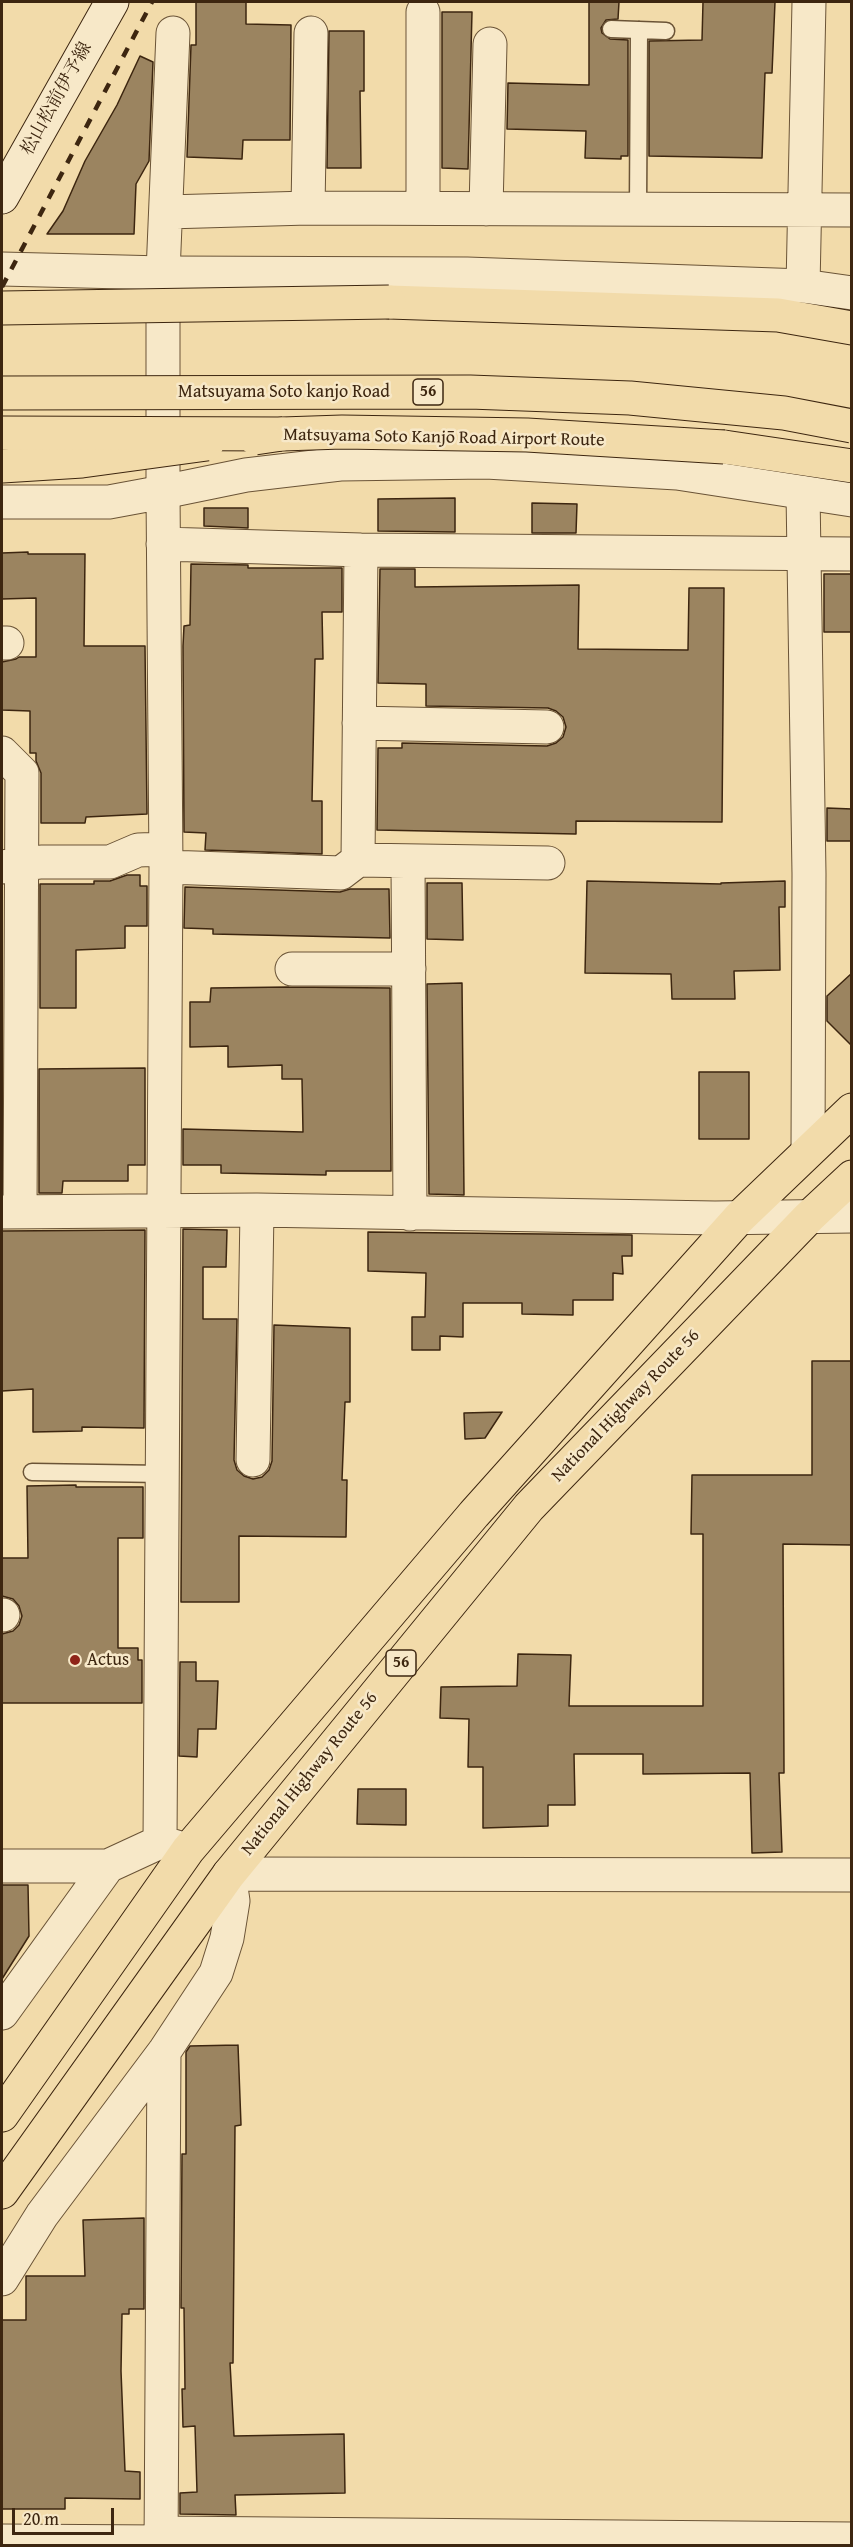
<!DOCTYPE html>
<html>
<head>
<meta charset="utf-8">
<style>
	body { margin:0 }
	#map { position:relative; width:853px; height:2547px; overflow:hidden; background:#f2dbaa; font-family:"Gentium Book Plus",serif }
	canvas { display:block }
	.frame { position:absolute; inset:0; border:3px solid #3d2610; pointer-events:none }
	.scale { position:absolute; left:12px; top:2508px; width:102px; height:27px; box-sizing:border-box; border:3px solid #3d2610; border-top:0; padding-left:8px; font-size:18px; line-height:21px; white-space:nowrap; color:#3d2610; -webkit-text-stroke:4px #f7e8c8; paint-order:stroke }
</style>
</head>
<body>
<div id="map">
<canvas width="853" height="2547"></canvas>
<div class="frame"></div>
<div class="scale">20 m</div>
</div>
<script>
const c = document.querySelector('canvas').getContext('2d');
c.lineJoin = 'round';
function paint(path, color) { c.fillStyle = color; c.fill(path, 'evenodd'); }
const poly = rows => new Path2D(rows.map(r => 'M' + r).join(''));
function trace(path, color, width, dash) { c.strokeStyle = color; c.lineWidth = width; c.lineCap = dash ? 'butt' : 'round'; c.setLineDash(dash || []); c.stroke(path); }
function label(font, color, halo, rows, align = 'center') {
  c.font = font + ' "Gentium Book Plus","Noto Serif JP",serif'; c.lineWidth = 5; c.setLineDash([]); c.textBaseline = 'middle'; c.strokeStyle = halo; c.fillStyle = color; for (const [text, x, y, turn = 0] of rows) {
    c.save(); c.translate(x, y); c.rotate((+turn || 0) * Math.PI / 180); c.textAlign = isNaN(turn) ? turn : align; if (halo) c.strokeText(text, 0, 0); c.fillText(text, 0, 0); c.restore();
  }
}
const building = poly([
	[196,2,246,2,246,24,291,25,290,140,243,140,242,159,187,157,191,45,196,45,196,2],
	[589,2,619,2,618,19,606,20,601,28,602,33,610,39,628,40,628,156,621,156,621,159,585,158,586,131,507,129,508,83,589,85,589,2],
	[703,2,775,2,772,73,765,73,762,158,649,156,649,41,702,40,703,2],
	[442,12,472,12,468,169,442,168,442,12],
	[329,31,364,31,364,91,360,91,361,168,327,168,329,31],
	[140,56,153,62,149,161,136,184,134,234,47,234,63,211,85,161,117,105,140,56],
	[455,498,455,532,378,531,378,499,455,498],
	[532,503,577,504,576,533,532,533,532,503],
	[204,508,248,508,248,528,204,526,204,508],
	[28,552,28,554,85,554,84,646,145,646,147,814,86,817,85,823,41,823,41,773,36,761,36,753,30,753,30,711,2,710,2,662,16,659,19,657,36,657,36,598,2,599,2,553,28,552],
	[191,564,248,565,248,568,342,568,342,612,322,612,323,659,315,659,312,801,322,801,322,854,205,850,206,833,184,832,183,646,184,626,190,625,191,564],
	[380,569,415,569,415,587,579,585,578,649,688,650,689,588,724,588,722,822,576,821,576,834,377,830,378,748,402,748,402,743,547,746,556,743,563,737,566,727,563,717,556,711,548,708,426,706,426,684,378,683,380,569],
	[824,574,852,574,852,632,824,632,824,574],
	[827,808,852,809,852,841,827,841,827,808],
	[127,875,140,875,140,886,147,886,147,926,125,926,125,948,76,950,76,1008,40,1008,40,884,94,884,94,881,110,881,127,875],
	[587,881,721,884,721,883,785,881,785,907,779,907,780,970,734,971,735,999,672,999,671,974,585,973,587,881],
	[427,883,462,883,463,940,427,939,427,883],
	[185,887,340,892,350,889,389,889,390,938,213,934,213,929,184,928,185,887],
	[852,973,852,1046,827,1021,827,996,852,973],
	[462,983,464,1195,429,1194,427,984,462,983],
	[289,987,390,988,391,1171,326,1171,326,1175,221,1173,221,1165,183,1165,183,1129,303,1132,302,1079,282,1079,282,1065,228,1067,228,1046,190,1047,190,1002,210,1002,211,988,289,987],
	[145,1068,145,1165,128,1165,128,1181,63,1181,62,1193,39,1193,39,1069,145,1068],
	[699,1072,749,1072,749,1139,699,1139,699,1072],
	[183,1229,227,1230,226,1267,203,1267,203,1319,237,1319,234,1460,237,1470,244,1476,253,1479,262,1477,269,1470,272,1461,274,1325,350,1328,350,1402,345,1402,342,1480,347,1480,346,1537,239,1536,239,1602,181,1602,183,1229],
	[145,1230,144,1428,82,1427,82,1431,33,1432,33,1389,2,1391,2,1231,145,1230],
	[368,1232,632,1235,632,1256,622,1256,623,1274,613,1273,613,1300,573,1300,573,1315,522,1314,522,1303,463,1303,463,1337,440,1336,440,1350,412,1350,412,1317,425,1317,426,1273,368,1271,368,1232],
	[812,1361,852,1361,852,1545,783,1544,784,1773,779,1773,782,1852,752,1853,750,1773,643,1774,643,1754,574,1754,575,1805,548,1805,548,1826,483,1828,483,1767,468,1767,469,1719,440,1718,441,1687,517,1686,518,1654,571,1655,569,1706,703,1706,703,1534,691,1534,692,1475,812,1475,812,1361],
	[502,1412,485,1438,465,1439,464,1413,502,1412],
	[76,1485,76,1487,143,1487,143,1538,118,1538,118,1648,138,1648,138,1660,142,1660,142,1703,2,1703,2,1634,13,1631,19,1625,22,1616,19,1606,13,1599,2,1596,2,1558,28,1558,27,1486,76,1485],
	[180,1662,196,1662,196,1681,218,1681,216,1729,198,1729,197,1757,179,1756,180,1662],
	[358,1789,406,1789,406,1825,357,1824,358,1789],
	[2,1885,28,1885,29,1936,2,1979,2,1885],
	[238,2045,241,2125,235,2126,233,2363,230,2363,234,2436,344,2434,345,2493,235,2495,236,2515,180,2514,180,2493,197,2492,195,2426,183,2427,182,2389,185,2389,184,2308,181,2308,182,2154,186,2154,186,2052,190,2046,238,2045],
	[144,2218,144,2309,129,2309,129,2314,122,2314,121,2371,125,2471,140,2472,140,2499,65,2498,65,2509,2,2509,2,2320,26,2320,26,2276,85,2276,83,2220,144,2218]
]);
const service = poly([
	[611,29,666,31],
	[638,209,639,30],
	[32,1472,163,1474]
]);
const minor = poly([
	[308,208,311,33],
	[423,208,423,12],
	[486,209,490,44],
	[167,212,308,208,852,210],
	[163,273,173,33],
	[803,286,809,2],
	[803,493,809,874,808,1149],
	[2,502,109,502,163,492,166,867,160,1842],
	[163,544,361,550,852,554],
	[361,550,358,860,548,863],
	[2,643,7,643],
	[359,723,547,727],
	[2,753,22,773,20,1212],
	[408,861,410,1214],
	[2,867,41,862,110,862,138,850,165,849],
	[166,867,341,873,358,860],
	[292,969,409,969],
	[2,1212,257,1210,715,1218,852,1216],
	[253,1460,257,1210],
	[2,1615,3,1615],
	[2,1866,108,1866],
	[2,2013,108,1866,160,1842,180,1848],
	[2,2279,42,2215,164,2052,216,1973,227,1938,233,1901,229,1874,852,1875],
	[163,2533,852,2539],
	[2,2541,161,2542],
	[161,2546,164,2052]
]);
const tertiary = poly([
	[2,269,163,273,467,274,803,286,852,293],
	[163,273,163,492,246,475,340,464,486,462,677,473,852,500]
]);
const secondary = poly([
	[2,197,112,2]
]);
const trunk = poly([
	[389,302,778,315,852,328],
	[724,447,852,466],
	[2,2115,188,1850,474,1514,739,1218,852,1110],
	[2,2192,229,1874,529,1507,809,1217,852,1177]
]);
const rail = poly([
	[2,287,152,2]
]);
const trunkBridge = poly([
	[2,308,389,302],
	[255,438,282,434,342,432,527,435,724,447],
	[2,466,82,461,207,444]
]);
const motorwayBridge = poly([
	[2,393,470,392,630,398,784,413,852,426],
	[2,433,282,434]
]);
const markers = [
	[75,1660,6,"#8f2418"]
];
const shields = [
	[428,392,30],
	[401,1663,30]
];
const shieldNames = [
	["56",428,392],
	["56",401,1663]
];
const streetNames = [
	["松山松前伊予線",57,99,-61],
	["Matsuyama Soto kanjo Road",284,392],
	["Matsuyama Soto Kanjō Road Airport Route",444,438,1],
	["National Highway Route 56",626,1406,-46],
	["National Highway Route 56",310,1774,-51]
];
const poiNames = [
	["Actus",87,1660]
];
paint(building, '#9b8460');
trace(building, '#3d2610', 1.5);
trace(service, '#6a5336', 19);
trace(minor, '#6a5336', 35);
trace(tertiary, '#6a5336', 35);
trace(secondary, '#3d2610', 35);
trace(trunk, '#3d2610', 35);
trace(service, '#f7e8c8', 16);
trace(minor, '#f7e8c8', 33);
trace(tertiary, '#f7e8c8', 33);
trace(secondary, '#f7e8c8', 33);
trace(trunk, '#f2dbaa', 33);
trace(rail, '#3d2610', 4.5, [10, 10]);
trace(trunkBridge, '#3d2610', 35, []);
trace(motorwayBridge, '#3d2610', 35, []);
trace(trunkBridge, '#f2dbaa', 33);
trace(motorwayBridge, '#f2dbaa', 33);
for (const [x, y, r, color] of markers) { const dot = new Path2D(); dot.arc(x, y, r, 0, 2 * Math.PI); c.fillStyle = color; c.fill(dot); trace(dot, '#f7e8c8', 2); }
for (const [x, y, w] of shields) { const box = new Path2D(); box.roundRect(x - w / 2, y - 13, w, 26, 4.5); c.fillStyle = '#f7e8c8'; c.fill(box); trace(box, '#3d2610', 1.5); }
label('bold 16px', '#3d2610', null, shieldNames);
label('18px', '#3d2610', '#f7e8c8', streetNames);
label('18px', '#3d2610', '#f7e8c8', poiNames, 'left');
</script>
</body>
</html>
